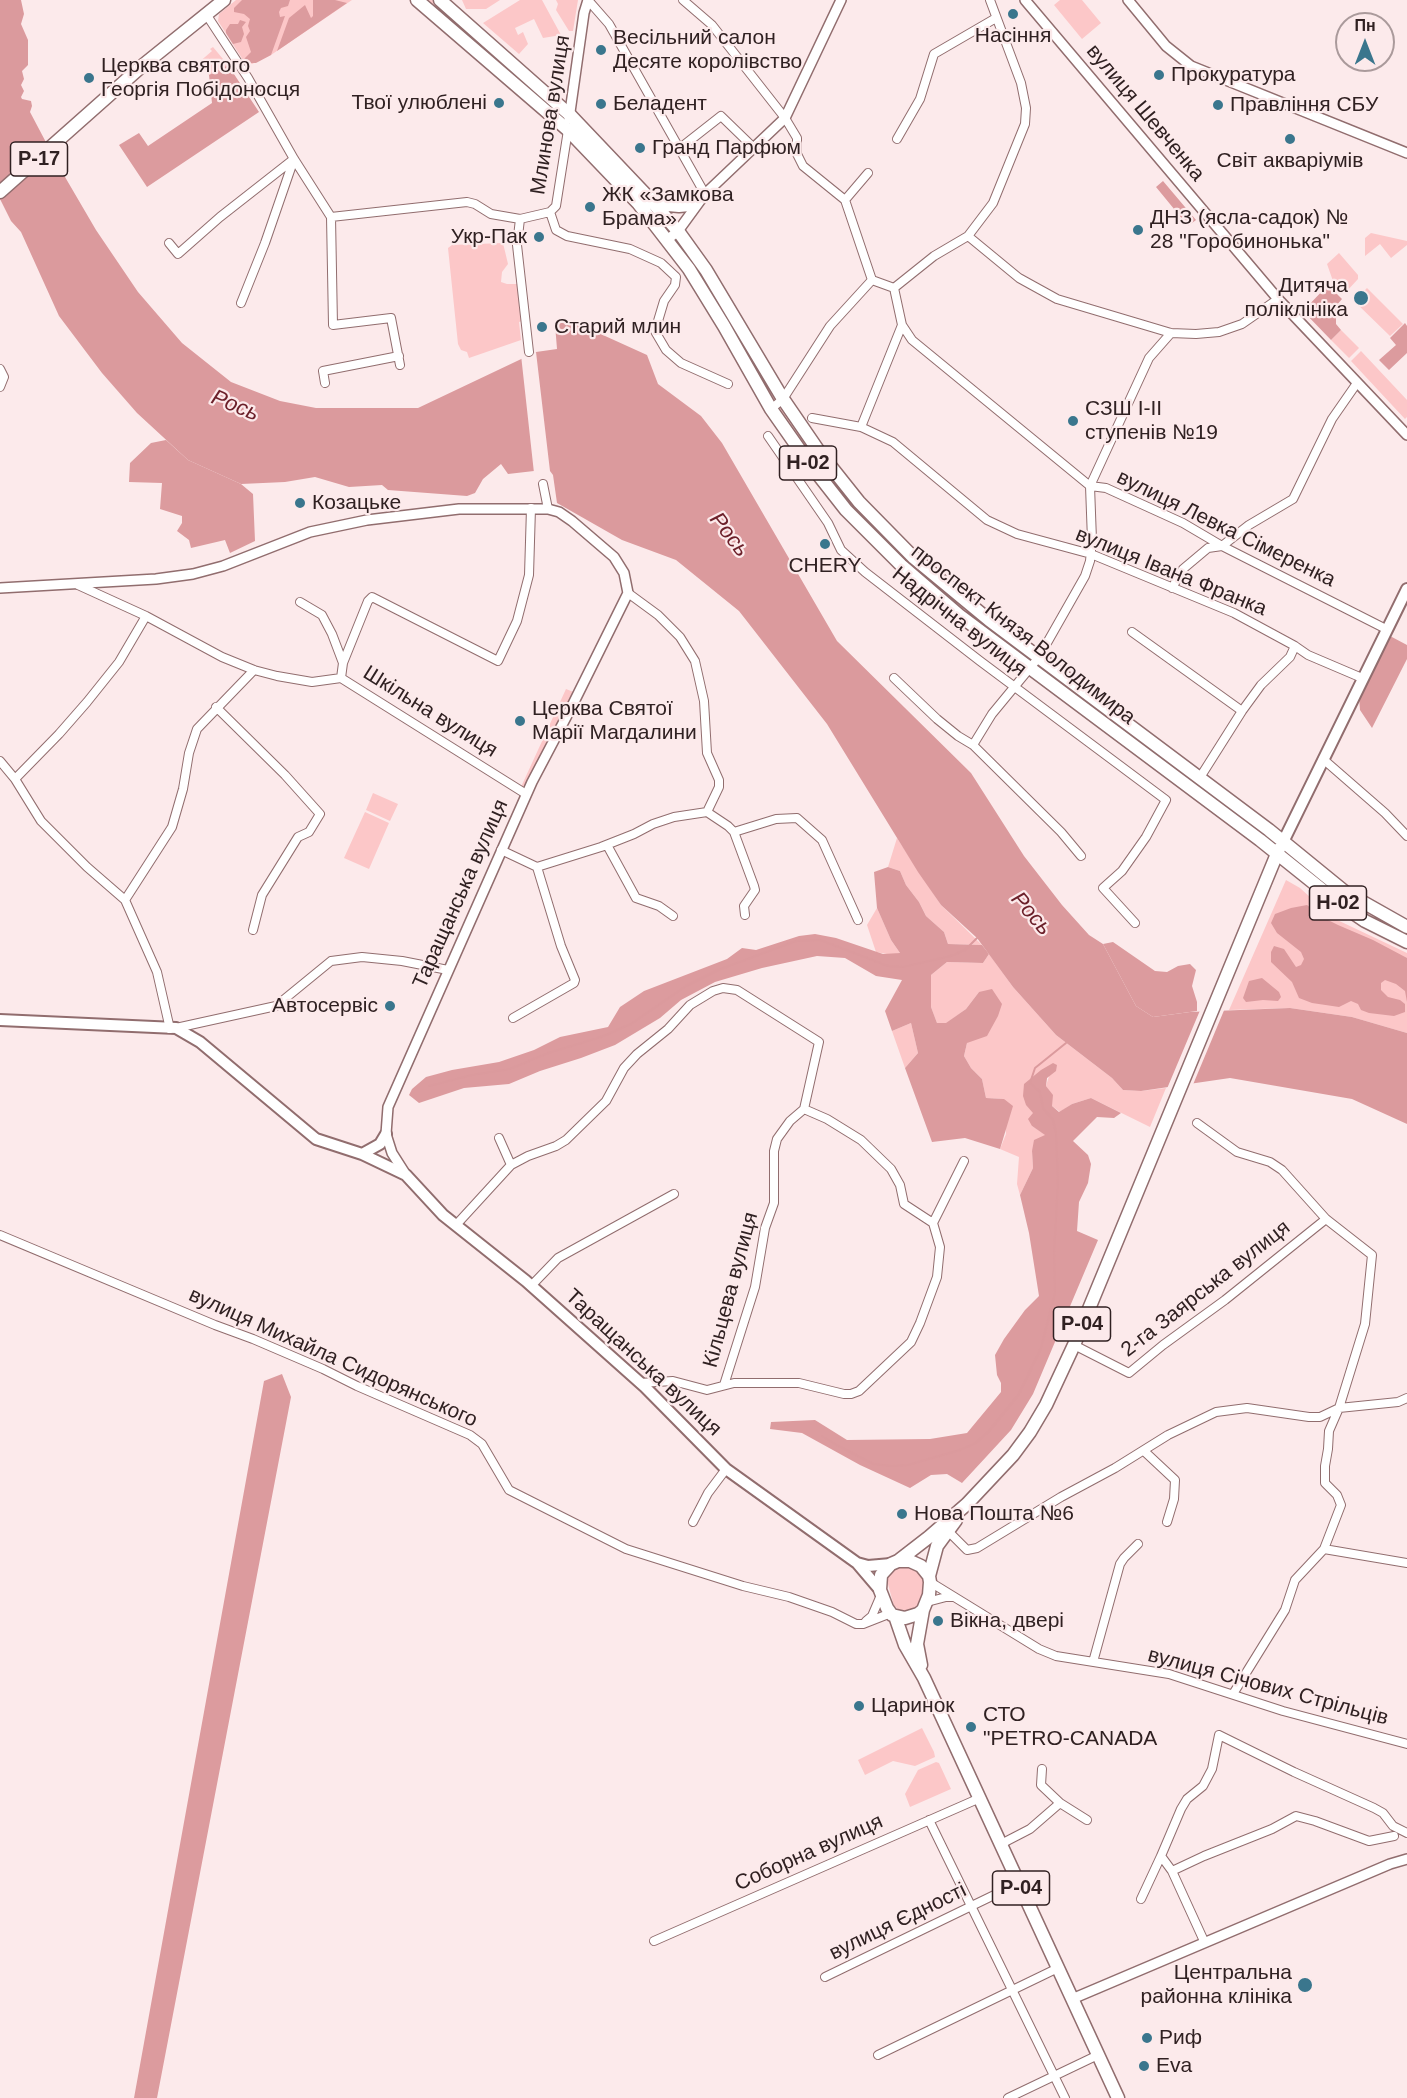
<!DOCTYPE html>
<html>
<head>
<meta charset="utf-8">
<style>
	body { margin:0 }
	#map { position:relative; width:1407px; height:2098px; overflow:hidden; background:#fceaeb; font-family:Arial,sans-serif }
	canvas { display:block }
	.north { position:absolute; left:1335px; top:12px; width:60px; height:60px; box-sizing:border-box; background:#fceaeb; border:2px solid #aa9a9b; border-radius:50%; rotate:0deg; font-size:16px; font-weight:700; line-height:24px; text-align:center; color:#302122 }
	.north::after { content:''; display:block; margin:auto; width:21px; height:27px; background:#3a768d; clip-path:polygon(50% 0,100% 100%,50% 72%,0 100%) }
</style>
</head>
<body>
<div id="map">
<canvas width="1407" height="2098"></canvas>
<div class="north">Пн</div>
</div>
<script>
const c = document.querySelector('canvas').getContext('2d');
c.lineJoin = 'round';
function paint(path, color) { c.fillStyle = color; c.fill(path, 'evenodd'); }
const poly = rows => new Path2D(rows.map(r => 'M' + r).join(''));
function trace(path, color, width, dash) { c.strokeStyle = color; c.lineWidth = width; c.lineCap = dash ? 'butt' : 'round'; c.setLineDash(dash || []); c.stroke(path); }
function label(font, color, halo, rows, align = 'center') {
  c.font = font + ' Arial,sans-serif'; c.lineWidth = 4.5; c.setLineDash([]); c.textBaseline = 'middle'; c.strokeStyle = halo; c.fillStyle = color; for (const [text, x, y, turn = 0] of rows) {
    c.save(); c.translate(x, y); c.rotate((+turn || 0) * Math.PI / 180); c.textAlign = isNaN(turn) ? turn : align; if (halo) c.strokeText(text, 0, 0); c.fillText(text, 0, 0); c.restore();
  }
}
const green = poly([
	[236,0,352,0,271,55,252,64,243,60,218,21,219,14],
	[425,0,432,0,551,103,549,105],
	[462,0,500,0,486,9,466,9],
	[520,0,542,0,561,35,543,38,534,19,515,28,518,35,523,32,528,44,519,54,483,23],
	[556,0,578,0,573,31,569,31,556,10,558,4],
	[1060,0,1082,0,1101,23,1082,39,1054,5],
	[213,47,228,65,209,75,198,63,212,51,210,49],
	[1371,233,1407,241,1407,245,1391,258,1380,244,1365,256,1365,238],
	[680,240,700,269,776,399,772,402,677,243],
	[503,243,508,264,502,272,501,282,507,284,517,284,522,321,519,322,521,340,469,358,467,352,461,350,458,344,448,248,452,245],
	[1339,253,1358,275,1358,279,1346,292,1333,281,1327,264],
	[1367,288,1403,324,1390,336,1354,301],
	[1341,330,1359,348,1349,358,1331,340],
	[1361,351,1407,400,1407,417,1405,419,1351,361],
	[782,407,853,503,1033,658,1029,662,915,572,849,506,809,456,778,410],
	[1041,665,1258,829,1256,831,1038,669],
	[566,689,576,693,529,783,521,787],
	[373,793,398,804,390,821,366,810],
	[365,812,389,823,369,869,344,858],
	[897,838,941,905,982,945,948,944,944,932,926,916,919,902,906,885,900,871,888,867],
	[1286,880,1300,888,1333,918,1407,953,1407,1033,1352,1017,1290,1008,1229,1010],
	[877,908,891,940,900,953,892,955,876,952,867,925],
	[989,954,1013,987,1056,1035,1112,1078,1123,1090,1141,1091,1166,1088,1150,1127,1091,1098,1072,1104,1060,1112,1052,1106,1052,1095,1046,1086,1053,1063,1033,1113,1032,1126,1046,1135,1032,1151,1033,1168,1020,1195,1017,1184,1019,1157,1000,1149,1006,1134,1004,1099,986,1098,982,1079,971,1068,964,1056,979,992,966,1009,947,1023,937,1023,931,1007,931,975,947,962,983,963],
	[911,1023,918,1053,905,1068,892,1031],
	[905,1564,919,1571,924,1580,925,1591,922,1601,916,1608,904,1613,894,1606,886,1577,893,1568],
	[922,1728,934,1752,935,1757,915,1766,893,1761,865,1775,858,1760],
	[936,1762,939,1763,951,1789,910,1807,905,1794,918,1770]
]);
const forest = poly([
	[242,0,290,0,288,6,281,8,279,12,280,17,285,16,271,55,256,63,246,63,243,60,251,52,246,37,250,31,248,26,250,19,244,14,234,12,234,8],
	[313,0,335,0,347,3,277,51,289,18,305,5,311,18,313,16],
	[240,20,246,22,242,27,244,34,241,42,233,44,226,33,226,30,230,24,238,24],
	[228,65,259,112,147,187,119,145,139,133,148,146,212,103,209,75],
	[1163,181,1196,220,1188,226,1156,187],
	[1328,285,1342,299,1336,306,1336,324,1341,330,1331,340,1303,311],
	[1405,323,1407,326,1407,353,1389,370,1379,360,1396,345,1390,338],
	[166,440,188,460,241,484,253,494,255,541,230,553,225,540,191,548,189,540,177,531,182,523,182,516,160,509,162,483,129,482,130,463,151,443],
	[1390,636,1407,645,1407,659,1372,728,1360,710,1359,697],
	[888,867,900,871,906,885,919,902,926,916,944,932,948,944,982,945,989,954,983,963,947,962,931,975,931,1007,937,1023,946,1023,966,1009,979,992,992,989,1002,1004,998,1016,987,1036,967,1043,964,1056,971,1068,982,1079,986,1098,1004,1099,1013,1106,1000,1149,965,1138,932,1142,905,1068,918,1053,911,1023,892,1031,885,1011,902,980,876,976,845,958,817,956,762,968,715,982,681,1000,660,1018,615,1045,581,1058,540,1071,509,1084,464,1088,419,1103,409,1095,412,1089,426,1077,452,1070,499,1062,534,1050,560,1037,608,1027,620,1007,644,991,727,959,742,948,756,950,799,936,815,934,836,938,883,954,900,953,891,940,877,908,874,872],
	[1307,905,1322,917,1338,925,1373,940,1407,958,1407,1002,1405,991,1396,984,1385,980,1381,983,1381,990,1388,997,1400,1000,1405,1004,1405,1012,1394,1016,1369,1013,1361,1010,1358,1004,1351,1001,1339,1007,1312,1003,1299,998,1292,982,1271,962,1271,952,1274,946,1284,949,1296,967,1301,965,1304,959,1301,952,1277,933,1271,923,1275,914,1291,908],
	[1113,942,1155,971,1167,972,1178,966,1190,964,1196,970,1192,986,1197,1002,1197,1011,1153,1017,1136,1006,1103,944],
	[1262,978,1279,992,1281,997,1278,1001,1263,1000,1246,1002,1243,998,1249,981],
	[1053,1063,1057,1065,1056,1071,1047,1078,1046,1086,1053,1095,1052,1106,1059,1112,1072,1104,1091,1098,1121,1113,1114,1118,1097,1117,1073,1141,1088,1155,1091,1164,1088,1183,1079,1202,1077,1231,1098,1240,1033,1394,1011,1430,962,1483,947,1474,931,1475,910,1488,860,1465,802,1433,770,1429,771,1422,815,1420,847,1440,930,1439,967,1433,1001,1392,1001,1383,997,1375,995,1355,1004,1339,1025,1310,1039,1296,1029,1233,1020,1195,1033,1168,1032,1151,1034,1140,1045,1135,1032,1126,1028,1119,1033,1113,1026,1105,1023,1096,1024,1084,1041,1070],
	[282,1374,291,1397,157,2098,134,2098,264,1381]
]);
const water = poly([
	[0,0,21,0,24,14,21,24,28,40,28,65,22,71,24,79,21,85,24,91,21,97,22,99,31,101,32,106,30,112,58,165,96,230,138,292,182,343,231,382,280,401,316,408,418,408,536,352,557,349,555,324,572,321,647,355,658,384,701,416,722,443,837,641,971,773,1024,856,1062,905,1089,935,1103,944,1136,1006,1153,1017,1190,1012,1290,1008,1352,1017,1407,1033,1407,1124,1352,1099,1230,1078,1141,1091,1123,1090,1112,1078,1056,1035,1013,987,977,938,941,905,918,872,827,724,739,611,676,560,622,540,557,503,553,475,550,471,534,471,508,474,501,464,483,479,475,493,467,496,388,490,382,485,349,487,315,477,285,482,241,484,188,460,137,413,102,373,59,316,21,232,11,221,0,199]
]);
const pier = poly([
	[536,352,550,471,534,473,521,355],
	[1201,1008,1225,1008,1192,1087,1166,1091]
]);
const stream = poly([
	[429,1086,472,1075,510,1069,548,1053,601,1037,631,1024,686,986,718,970,796,941,820,940,888,966,903,967,951,956,965,950,977,938],
	[822,1436,835,1444,873,1464,891,1466,908,1465,960,1450,976,1443,990,1430,1019,1394,1041,1348,1055,1293,1054,1252,1058,1183,1056,1133,1053,1120,1043,1108,1040,1092,1030,1083,1035,1068,1066,1043]
]);
const minor = poly([
	[588,0,609,24,705,194],
	[683,0,712,25,785,118,797,138,797,154,803,166,845,200,872,280,894,288,902,325,912,340,1090,486,1106,488,1183,523,1222,546,1386,629],
	[206,14,248,78,294,159,331,217,467,202,475,204,491,214,520,219,550,212,556,206,568,130],
	[897,139,920,99,934,54,996,18],
	[679,149,721,116,754,148],
	[845,200,868,173],
	[550,212,556,230,567,236,630,249,661,263,676,277,675,285,664,301,655,331,656,333,666,350,681,363,728,384],
	[331,217,333,325,391,318,400,365],
	[520,219,517,245,529,352],
	[968,236,1019,278,1057,299,1171,333,1196,334,1219,332,1242,324,1278,299],
	[169,243,178,254,220,217,294,159],
	[894,288,934,256,968,236,993,203,1025,124,1026,108,1021,83,990,0],
	[241,303,265,243,294,159],
	[0,369,4,377,0,387],
	[325,383,323,371,399,356],
	[771,409,783,399,830,326,872,280],
	[812,418,861,427,893,442,987,520,1017,534,1091,554,1234,613,1295,646,1308,655,1362,678],
	[861,427,902,325],
	[768,436,828,523,841,550,865,572,980,661,1166,800,1146,837,1122,871,1103,888,1135,923],
	[543,484,548,509],
	[78,585,146,616,222,657,254,670,277,676,312,682,341,678,526,794],
	[1172,588,1183,569,1208,548,1222,546,1249,525,1293,499,1332,419,1357,383],
	[300,602,322,615,332,634,343,663],
	[1132,632,1242,711],
	[341,678,343,663,368,601,372,597,498,661,517,621,529,575,531,508],
	[894,678,937,719,958,736,973,745],
	[216,707,285,775,320,814,309,832,298,837,262,895,253,930],
	[1323,759,1385,813,1407,836],
	[0,761,15,779,41,821,87,867,125,900,157,972,170,1029],
	[15,779,59,734,87,702,119,662,146,616],
	[1199,779,1242,711,1261,685,1290,657,1295,646],
	[707,812,728,826,734,832,754,886,755,890,744,906,745,915],
	[734,832,776,819,797,818,822,840,858,920],
	[607,845,636,898,659,906,673,916],
	[501,850,537,867,561,946,575,980,574,983,513,1018],
	[1081,856,1061,832,973,745,992,714,1039,657,1085,576,1090,561,1092,540,1090,486,1149,358,1171,333],
	[537,867,601,847,634,834,653,824,674,817,707,812,719,787,719,780,707,753,704,701,695,661,680,637,658,615,628,593],
	[125,900,172,827,183,789,189,753,197,729,254,670],
	[176,1028,276,1006,331,961,362,957,402,961,448,970],
	[1197,1123,1237,1152,1270,1162,1282,1170,1326,1219,1372,1255,1365,1324,1339,1408,1329,1431,1328,1449,1325,1466,1325,1483,1337,1495,1341,1505,1324,1549,1295,1580,1285,1610,1233,1694],
	[499,1138,511,1165],
	[456,1225,511,1165,528,1156,556,1146,566,1140,606,1101,624,1068,637,1054,668,1029,690,1005,713,991,723,988,737,990,819,1042,804,1109],
	[0,1235,215,1325,253,1339,323,1369,357,1386,470,1435,482,1444,509,1490,626,1549,743,1586,789,1597,832,1612,856,1624,863,1624,891,1613],
	[531,1286,558,1258,674,1194],
	[1074,1345,1129,1373,1163,1345,1225,1300,1326,1219],
	[640,1383,673,1381,707,1390,734,1383,799,1383,844,1394,851,1394,859,1391,911,1342,920,1323,937,1277,940,1247,933,1223,964,1161],
	[724,1385,755,1287,765,1228,774,1203,774,1151,777,1139,790,1121,804,1109,827,1119,861,1140,891,1169,900,1185,904,1204,933,1223],
	[1144,1451,1175,1480,1174,1499,1167,1522],
	[693,1522,708,1493,726,1469],
	[948,1531,967,1550,977,1548,1061,1497,1115,1468,1168,1435,1216,1412,1247,1408,1309,1417,1320,1417,1339,1408,1398,1402,1407,1398],
	[1324,1549,1407,1563],
	[930,1582,1039,1649,1056,1656,1169,1674,1283,1711,1407,1744],
	[927,1602,946,1597,954,1597],
	[866,1621,872,1616,881,1595],
	[1093,1662,1120,1564,1124,1558,1138,1544],
	[1042,1769,1041,1785,1060,1803,1087,1820],
	[929,1820,1065,2098],
	[1001,1844,1030,1829,1060,1803],
	[1172,1871,1204,1856,1272,1829,1296,1816,1315,1821,1369,1841,1394,1836],
	[1141,1899,1161,1856],
	[654,1941,980,1798],
	[1204,1941,1172,1871,1161,1856,1181,1809,1187,1799,1203,1786,1212,1769,1219,1735,1294,1772,1374,1808,1383,1813,1393,1826,1407,1833],
	[825,1977,1019,1883],
	[878,2055,1058,1968],
	[1008,2098,1098,2055]
]);
const tertiary = poly([
	[1025,0,1278,299,1407,435],
	[1128,0,1166,46,1191,66,1407,153],
	[569,119,584,13,588,0],
	[667,240,678,231,705,194,785,118,841,0],
	[0,588,156,579,193,574,223,566,310,532,367,520,459,509,548,509,559,512,572,521,614,557,624,573,628,593,572,706,532,782,388,1107,386,1134,392,1153,406,1175],
	[1072,1999,1390,1864,1407,1859]
]);
const secondary = poly([
	[1283,842,1407,589],
	[0,1020,176,1028,200,1042,316,1139,362,1154,406,1175,443,1215,526,1281,645,1387,726,1469,857,1563,880,1590],
	[362,1154,380,1144,386,1134],
	[857,1563,868,1566,891,1564]
]);
const primary = poly([
	[417,0,568,130,638,203,689,269,724,326,771,409,806,459,846,510,901,565,959,615,1260,840,1340,904,1365,921,1407,942],
	[440,0,570,115,646,195,678,231,706,270,783,399,820,453,859,502,914,558,989,620,1269,830,1345,892,1407,927],
	[0,192,142,66,224,0],
	[653,199,668,205,679,206,689,205,705,194],
	[898,1561,910,1561,921,1566,929,1576,930,1582,929,1595,923,1610,918,1614,905,1618,892,1615,887,1608,880,1590,881,1575,891,1564,898,1561,929,1537,967,1504,1013,1455,1030,1432,1046,1405,1074,1345,1279,849],
	[929,1576,937,1546,956,1520],
	[895,1616,905,1645,924,1678,1118,2098],
	[921,1665,917,1644,923,1610]
]);
const markers = [
	[1013,14,6,"#3a768d"],
	[601,50,6,"#3a768d"],
	[1159,75,6,"#3a768d"],
	[89,78,6,"#3a768d"],
	[499,103,6,"#3a768d"],
	[601,104,6,"#3a768d"],
	[1218,105,6,"#3a768d"],
	[1290,139,6,"#3a768d"],
	[640,148,6,"#3a768d"],
	[590,207,6,"#3a768d"],
	[1138,230,6,"#3a768d"],
	[539,237,6,"#3a768d"],
	[1361,298,8,"#3a768d"],
	[542,327,6,"#3a768d"],
	[1073,421,6,"#3a768d"],
	[300,503,6,"#3a768d"],
	[825,544,6,"#3a768d"],
	[520,721,6,"#3a768d"],
	[390,1006,6,"#3a768d"],
	[902,1514,6,"#3a768d"],
	[938,1621,6,"#3a768d"],
	[859,1706,6,"#3a768d"],
	[971,1727,6,"#3a768d"],
	[1305,1985,8,"#3a768d"],
	[1147,2038,6,"#3a768d"],
	[1144,2066,6,"#3a768d"]
];
const shields = [
	[39,159,57],
	[808,463,57],
	[1338,903,57],
	[1082,1324,57],
	[1021,1888,57]
];
const shieldNames = [
	["Р-17",39,159],
	["Н-02",808,463],
	["Н-02",1338,903],
	["Р-04",1082,1324],
	["Р-04",1021,1888]
];
const poiNames = [
	["Насіння",1013,36,"center"],
	["Весільний салон",613,38],
	["Десяте королівство",613,62],
	["Церква святого",101,66],
	["Георгія Побідоносця",101,90],
	["Прокуратура",1171,75],
	["Твої улюблені",487,103,"right"],
	["Беладент",613,104],
	["Правління СБУ",1230,105],
	["Гранд Парфюм",652,148],
	["Світ акваріумів",1290,161,"center"],
	["ЖК «Замкова",602,195],
	["Брама»",602,219],
	["ДНЗ (ясла-садок) №",1150,218],
	["28 \"Горобинонька\"",1150,242],
	["Укр-Пак",527,237,"right"],
	["Дитяча",1348,286,"right"],
	["поліклініка",1348,310,"right"],
	["Старий млин",554,327],
	["СЗШ I-II",1085,409],
	["ступенів №19",1085,433],
	["Козацьке",312,503],
	["CHERY",825,566,"center"],
	["Церква Святої",532,709],
	["Марії Магдалини",532,733],
	["Автосервіс",378,1006,"right"],
	["Нова Пошта №6",914,1514],
	["Вікна, двері",950,1621],
	["Царинок",871,1706],
	["СТО",983,1715],
	["\"PETRO-CANADA",983,1739],
	["Центральна",1292,1973,"right"],
	["районна клініка",1292,1997,"right"],
	["Риф",1159,2038],
	["Eva",1156,2066]
];
const streetNames = [
	["вулиця Шевченка",1145,113,50],
	["Млинова вулиця",551,115,-81],
	["вулиця Левка Сімеренка",1226,529,26],
	["вулиця Івана Франка",1171,572,22],
	["Надрічна вулиця",959,622,38],
	["проспект Князя Володимира",1023,635,38],
	["Шкільна вулиця",430,712,32],
	["Таращанська вулиця",461,894,-66],
	["2-га Заярська вулиця",1206,1289,-38],
	["Кільцева вулиця",731,1290,-75],
	["вулиця Михайла Сидорянського",333,1358,24],
	["Таращанська вулиця",643,1363,43],
	["вулиця Січових Стрільців",1268,1687,15],
	["Соборна вулиця",809,1853,-24],
	["вулиця Єдності",898,1922,-26]
];
const waterNames = [
	["Рось",235,406,22],
	["Рось",729,535,52],
	["Рось",1031,914,49]
];
paint(green, '#fcc7c8');
paint(forest, '#dc9b9e');
paint(water, '#db9a9d');
paint(pier, '#fceaeb');
trace(stream, '#db9a9d', 2);
trace(minor, '#916d6e', 10);
trace(tertiary, '#916d6e', 12);
trace(secondary, '#916d6e', 14);
trace(primary, '#916d6e', 15);
trace(minor, '#fff', 8);
trace(tertiary, '#fff', 9);
trace(secondary, '#fff', 10);
trace(primary, '#fff', 12);
for (const [x, y, r, color] of markers) { const dot = new Path2D(); dot.arc(x, y, r, 0, 2 * Math.PI); c.fillStyle = color; c.fill(dot); trace(dot, '#fceaeb', 2); }
for (const [x, y, w] of shields) { const box = new Path2D(); box.roundRect(x - w / 2, y - 17, w, 34, 4.5); c.fillStyle = '#fceaeb'; c.fill(box); trace(box, '#302122', 1.5); }
label('bold 20px', '#302122', null, shieldNames);
label('21px', '#302122', '#fceaeb', poiNames, 'left');
label('21px', '#302122', '#fceaeb', streetNames);
label('italic 22px', '#6c202a', '#fceaeb', waterNames);
</script>
</body>
</html>
